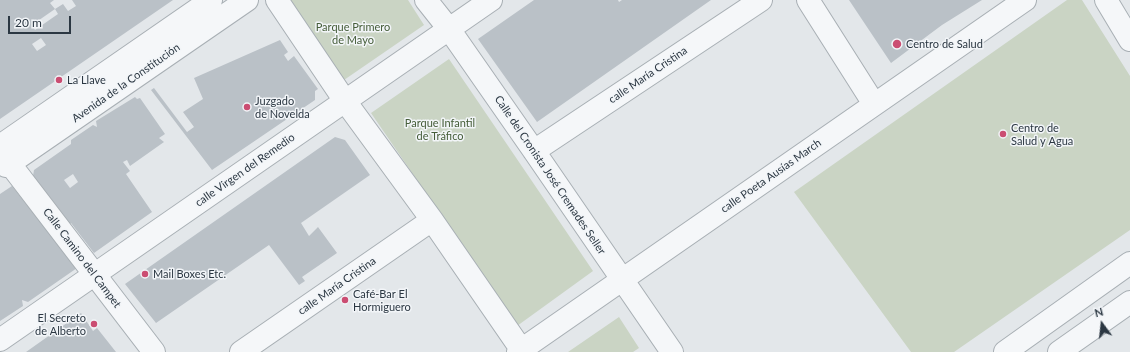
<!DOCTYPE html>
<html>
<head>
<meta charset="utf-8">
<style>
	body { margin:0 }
	#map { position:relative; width:1130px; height:352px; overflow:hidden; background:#e3e7ea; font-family:Lato,sans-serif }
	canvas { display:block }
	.north { position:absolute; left:1082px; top:304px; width:40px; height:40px; -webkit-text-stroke:3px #f2f5f8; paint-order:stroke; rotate:345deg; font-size:11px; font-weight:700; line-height:16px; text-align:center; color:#2b3742 }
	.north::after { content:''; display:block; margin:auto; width:14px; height:18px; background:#2b3742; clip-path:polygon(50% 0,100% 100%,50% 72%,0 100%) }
	.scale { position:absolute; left:8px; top:16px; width:63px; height:18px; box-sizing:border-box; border:2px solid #2b3742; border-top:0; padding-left:5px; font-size:12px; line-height:14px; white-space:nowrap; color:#2b3742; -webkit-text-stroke:3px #f2f5f8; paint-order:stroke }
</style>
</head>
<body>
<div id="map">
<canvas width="1130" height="352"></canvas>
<div class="north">N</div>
<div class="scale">20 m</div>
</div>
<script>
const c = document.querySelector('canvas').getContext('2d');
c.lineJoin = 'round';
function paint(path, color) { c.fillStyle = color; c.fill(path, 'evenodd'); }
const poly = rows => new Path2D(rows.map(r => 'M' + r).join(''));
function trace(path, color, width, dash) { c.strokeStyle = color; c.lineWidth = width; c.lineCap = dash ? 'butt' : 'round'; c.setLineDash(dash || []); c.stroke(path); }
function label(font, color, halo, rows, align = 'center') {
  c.font = font + ' Lato,sans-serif'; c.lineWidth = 3; c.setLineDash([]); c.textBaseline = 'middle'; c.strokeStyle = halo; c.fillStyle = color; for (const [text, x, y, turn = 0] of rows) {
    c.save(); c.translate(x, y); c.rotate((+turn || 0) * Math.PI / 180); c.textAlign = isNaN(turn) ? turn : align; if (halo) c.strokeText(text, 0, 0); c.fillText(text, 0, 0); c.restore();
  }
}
const green = poly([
	[291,0,408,0,424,25,344,80],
	[1067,0,1082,0,1130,76,1130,230,954,352,911,352,794,192],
	[449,59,593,271,517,326,371,113],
	[619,317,639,348,633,352,568,352]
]);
const building = poly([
	[0,0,54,0,50,3,55,9,32,25,35,30,58,14,55,9,63,4,68,11,76,6,72,0,173,0,0,119],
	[41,38,46,45,37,51,32,44],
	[534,0,618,0,619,2,622,0,711,0,537,122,478,39],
	[849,0,982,0,942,25,891,63],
	[280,40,288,52,284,55,288,61,294,56,318,89,315,91,315,100,212,170,151,90,154,88,187,132,194,127,183,112,203,99,194,78],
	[135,97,137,99,140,98,165,134,159,138,164,142,130,166,127,160,123,162,130,171,126,174,152,212,94,253,71,223,66,226,32,182,34,170,71,144,71,140,93,125,97,127,96,121],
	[73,174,78,182,70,188,64,180],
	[335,137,345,140,370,175,301,223,309,236,318,227,337,253,302,277,305,281,299,285,269,245,156,323,125,284],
	[12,186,77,268,28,302,22,300,23,306,0,321,0,194],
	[81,313,93,331,97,328,116,352,26,352]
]);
const minor = poly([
	[277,0,345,101,432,220,523,352],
	[426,0,449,29,534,151,672,352],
	[808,0,874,104],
	[1106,0,1130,40],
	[0,146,211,0],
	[534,151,761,0],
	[10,164,154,352],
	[6,166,247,0],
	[0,340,491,0],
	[241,352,432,220],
	[518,352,1025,0],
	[1005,352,1130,263],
	[1059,352,1130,302]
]);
const markers = [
	[897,44,5,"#cb4d72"],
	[59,80,4,"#cb4d72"],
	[247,107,4,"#cb4d72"],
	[1003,134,4,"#cb4d72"],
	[145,274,4,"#cb4d72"],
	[345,300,4,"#cb4d72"],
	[94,324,4,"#cb4d72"]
];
const parkNames = [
	["Parque Primero",353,27],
	["de Mayo",353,40],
	["Parque Infantil",440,123],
	["de Tráfico",440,136]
];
const poiNames = [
	["Centro de Salud",906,44],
	["La Llave",67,80],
	["Juzgado",255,101],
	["de Novelda",255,114],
	["Centro de",1011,128],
	["Salud y Agua",1011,141],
	["Mail Boxes Etc.",153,274],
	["Café-Bar El",353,294],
	["Hormiguero",353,307],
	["El Secreto",86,318,"right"],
	["de Alberto",86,331,"right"]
];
const streetNames = [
	["calle María Cristina",648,75,-34],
	["Avenida de la Constitución",126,83,-35],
	["calle Virgen del Remedio",245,170,-35],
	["Calle del Cronista José Cremades Seller",550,175,56],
	["calle Poeta Ausías March",771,176,-35],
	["Calle Camino del Campet",82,258,53],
	["calle María Cristina",337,286,-35]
];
paint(green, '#cad4c4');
paint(building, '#bac1c7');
trace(minor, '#a8afb4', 24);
trace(minor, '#f5f7f9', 22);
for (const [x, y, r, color] of markers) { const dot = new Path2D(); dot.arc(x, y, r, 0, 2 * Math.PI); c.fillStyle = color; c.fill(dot); trace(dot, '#f2f5f8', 1.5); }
label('11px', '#455d39', '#f2f5f8', parkNames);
label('11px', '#2b3742', '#f2f5f8', poiNames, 'left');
label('11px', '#2b3742', '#f2f5f8', streetNames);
</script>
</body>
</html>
